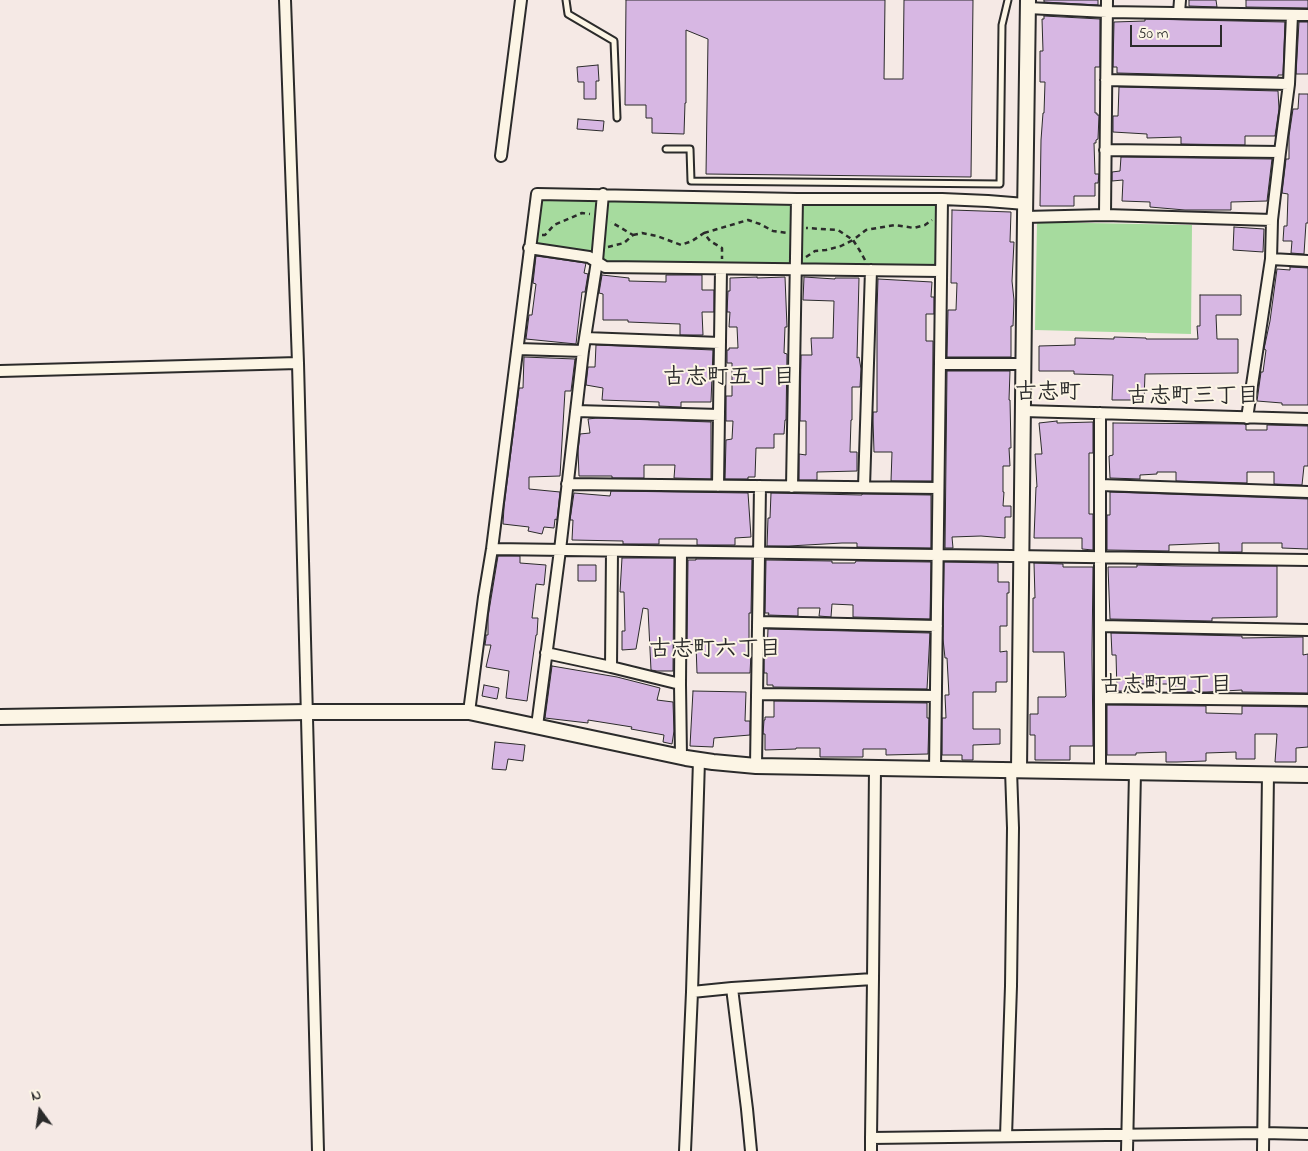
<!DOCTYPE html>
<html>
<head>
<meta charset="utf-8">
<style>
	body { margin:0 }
	#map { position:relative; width:1308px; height:1151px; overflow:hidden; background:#f5e9e5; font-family:"Indie Flower",sans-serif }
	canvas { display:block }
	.north { position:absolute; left:15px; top:1086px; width:50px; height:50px; -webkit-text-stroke:4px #fcf5e5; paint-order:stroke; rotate:346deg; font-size:14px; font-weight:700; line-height:20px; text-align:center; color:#2b2b2b }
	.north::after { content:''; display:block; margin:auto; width:18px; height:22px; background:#2b2b2b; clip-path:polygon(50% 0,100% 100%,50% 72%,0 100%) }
	.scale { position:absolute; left:1130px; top:25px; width:92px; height:22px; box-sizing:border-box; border:2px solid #2b2b2b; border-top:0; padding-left:6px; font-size:15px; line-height:18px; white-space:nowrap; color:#2b2b2b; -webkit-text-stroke:4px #fcf5e5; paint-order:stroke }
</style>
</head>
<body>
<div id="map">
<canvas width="1308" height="1151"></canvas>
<div class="north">N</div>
<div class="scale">50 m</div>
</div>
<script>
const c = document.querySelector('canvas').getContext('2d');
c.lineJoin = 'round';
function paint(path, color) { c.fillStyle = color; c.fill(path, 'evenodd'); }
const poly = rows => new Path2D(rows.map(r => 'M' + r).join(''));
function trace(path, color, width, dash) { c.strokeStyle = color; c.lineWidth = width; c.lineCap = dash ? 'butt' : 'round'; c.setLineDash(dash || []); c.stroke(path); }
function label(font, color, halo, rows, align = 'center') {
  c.font = font + ' "Indie Flower","Klee One",sans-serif'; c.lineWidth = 4; c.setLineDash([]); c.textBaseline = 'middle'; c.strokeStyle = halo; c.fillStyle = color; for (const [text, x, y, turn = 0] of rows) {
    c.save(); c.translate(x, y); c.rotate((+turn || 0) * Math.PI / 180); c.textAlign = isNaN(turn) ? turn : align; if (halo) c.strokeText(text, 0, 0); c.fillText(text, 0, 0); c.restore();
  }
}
const green = poly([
	[532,190,940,195,939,268,860,269,605,262,591,254,524,244],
	[1037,222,1192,225,1191,334,1035,330]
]);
const building = poly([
	[626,0,885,0,884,79,903,79,904,0,973,0,971,177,706,174,708,39,686,30,686,103,685,103,684,134,652,133,652,118,646,118,646,105,625,105,626,0],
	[1044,0,1098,0,1098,5,1044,2,1044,0],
	[1189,0,1216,0,1217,7,1189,6,1189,0],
	[1246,0,1308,0,1308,8,1246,7,1246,0],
	[1044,16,1100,19,1100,67,1095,67,1095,113,1097,113,1097,115,1099,115,1098,139,1096,140,1096,143,1094,143,1095,174,1099,174,1098,183,1095,183,1095,196,1074,196,1074,206,1040,206,1041,140,1043,113,1044,113,1045,82,1040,82,1040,51,1043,51,1042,19,1044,19,1044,16],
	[1145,19,1285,22,1283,75,1278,75,1278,77,1117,73,1117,67,1113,67,1114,22,1145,21,1145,19],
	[1299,22,1308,22,1308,74,1296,74,1299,22],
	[598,65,599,81,596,81,596,99,584,99,584,82,578,82,577,67,598,65],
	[1119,87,1278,91,1279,109,1275,136,1245,136,1245,145,1181,144,1181,137,1147,138,1147,134,1113,132,1113,116,1118,116,1119,87],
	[1299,94,1308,94,1308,223,1306,223,1304,254,1291,253,1292,241,1283,241,1284,226,1287,226,1288,194,1282,193,1286,159,1289,159,1289,136,1293,109,1298,109,1299,94],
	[578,119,604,121,603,131,577,129,578,119],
	[1121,157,1272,159,1267,201,1231,202,1231,210,1185,210,1150,207,1150,202,1122,201,1123,180,1112,181,1112,172,1120,171,1121,157],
	[952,210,1011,212,1010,242,1014,242,1012,281,1014,300,1013,326,1011,326,1011,357,947,357,948,310,956,310,957,283,951,283,952,210],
	[1234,227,1264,229,1263,252,1233,250,1234,227],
	[536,256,586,263,584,273,588,274,585,292,582,292,576,344,526,339,529,315,532,315,536,284,533,283,536,256],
	[1290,267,1308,268,1308,405,1282,405,1282,403,1257,401,1261,372,1263,372,1266,350,1264,349,1270,321,1277,269,1290,270,1290,267],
	[602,275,629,278,629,281,666,282,666,275,702,275,702,290,714,290,714,312,702,312,703,335,680,335,680,324,628,322,628,320,603,320,603,294,599,293,602,275],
	[757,277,757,278,785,277,787,327,785,327,784,353,787,354,786,420,785,420,784,434,774,434,774,448,756,448,755,477,748,477,748,479,725,479,726,440,732,439,733,421,726,421,726,396,732,396,732,363,727,363,727,350,729,350,729,348,738,348,737,327,729,327,730,312,727,312,728,291,730,291,730,278,757,277],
	[804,277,835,279,835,278,859,278,857,358,859,357,861,369,860,387,852,387,852,420,851,420,850,452,857,452,857,471,817,472,817,480,799,480,799,454,806,455,806,421,800,421,801,355,812,355,811,338,833,338,834,301,803,300,804,277],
	[878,279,932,282,931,297,934,297,934,314,926,314,926,341,933,341,932,481,891,481,892,452,874,452,873,420,873,412,877,412,877,310,878,279],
	[1200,295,1241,295,1241,315,1216,315,1217,339,1238,339,1238,373,1145,374,1144,400,1112,400,1113,375,1074,374,1074,371,1039,371,1039,346,1075,345,1075,338,1114,339,1114,337,1146,338,1146,339,1198,339,1197,326,1200,326,1200,295],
	[596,345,713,350,711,402,681,402,681,407,659,406,659,402,602,400,603,388,586,385,588,367,595,367,596,345],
	[524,357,575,359,571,391,565,391,560,476,529,477,529,489,560,492,557,520,555,519,554,528,544,527,542,534,528,531,529,527,503,524,504,507,519,388,523,388,524,357],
	[947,371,1010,371,1009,400,1010,400,1011,448,1009,448,1010,466,1003,466,1003,492,1004,492,1003,506,1011,506,1011,517,1005,517,1005,538,981,536,952,537,953,548,945,548,947,371],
	[597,418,711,422,711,479,674,478,675,465,644,465,644,478,612,478,612,476,579,476,578,450,580,434,590,433,588,419,597,418],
	[1057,421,1057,423,1093,422,1093,453,1089,453,1089,514,1093,514,1093,550,1082,549,1082,538,1034,538,1036,487,1037,487,1035,454,1042,454,1039,423,1057,421],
	[1113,423,1244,424,1246,425,1246,430,1267,430,1267,425,1308,426,1308,466,1304,466,1302,485,1274,484,1274,472,1247,472,1247,483,1176,481,1176,472,1157,472,1157,474,1140,475,1140,479,1110,478,1109,456,1113,455,1113,423],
	[611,491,748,493,751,537,735,538,735,545,697,545,697,539,659,539,659,544,623,544,623,541,572,540,573,520,570,520,574,493,610,496,611,491],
	[1110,492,1308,499,1308,549,1282,548,1282,543,1242,543,1242,552,1219,552,1219,543,1169,545,1169,551,1107,550,1107,515,1110,515,1110,492],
	[771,493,862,495,862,494,931,495,931,548,857,547,857,543,842,543,789,546,767,546,768,518,770,518,771,493],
	[498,556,520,556,520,563,546,565,544,585,536,584,532,618,538,618,537,635,536,635,527,701,506,698,509,671,486,667,491,645,485,645,486,638,486,635,488,635,488,617,498,556],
	[622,558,674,558,673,671,657,671,651,670,648,609,643,608,636,649,622,650,622,631,625,631,624,592,620,592,622,558],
	[696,559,752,559,751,613,749,613,749,654,751,654,750,673,697,673,696,645,687,644,688,560,696,560,696,559],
	[766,560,832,561,832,563,855,563,856,561,931,562,930,619,853,617,853,605,832,604,831,617,819,616,820,608,798,608,798,616,768,615,769,613,765,613,766,560],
	[944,562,998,563,998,582,1009,582,1009,593,1007,593,1007,626,1000,626,1000,652,1007,651,1007,682,996,682,996,692,973,692,973,729,1000,729,1000,744,973,745,973,760,962,760,962,755,942,755,942,718,946,718,945,695,949,695,947,658,945,658,943,639,944,562],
	[1034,563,1063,564,1063,567,1093,567,1092,654,1093,746,1070,746,1070,760,1035,760,1035,735,1030,735,1030,714,1038,714,1038,697,1065,697,1066,696,1064,652,1033,652,1033,598,1035,598,1034,563],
	[578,565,596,565,596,581,578,581,578,565],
	[1137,565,1183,566,1277,566,1277,617,1212,618,1212,621,1110,619,1108,567,1137,567,1137,565],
	[768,629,930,633,927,689,773,687,773,685,767,685,767,673,764,673,764,654,767,654,768,629],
	[1111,633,1242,636,1242,638,1303,637,1303,655,1308,654,1308,693,1242,692,1242,690,1206,692,1175,692,1175,684,1138,684,1138,691,1117,691,1116,655,1112,655,1111,633],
	[552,666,617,677,660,688,657,700,673,702,674,731,672,744,663,742,664,735,631,729,632,727,588,720,588,723,545,718,552,666],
	[484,685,499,688,497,699,482,696,484,685],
	[693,691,746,692,745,721,750,721,750,735,714,738,713,747,690,746,693,691],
	[774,701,927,703,927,718,929,718,928,754,886,755,886,749,863,749,863,757,820,757,820,748,796,748,796,749,765,750,765,734,763,734,764,720,765,720,765,717,774,717,774,701],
	[1107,705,1206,706,1206,713,1242,714,1242,706,1308,707,1308,747,1296,748,1296,762,1275,762,1277,734,1255,734,1255,759,1236,759,1236,752,1206,753,1206,761,1177,762,1166,762,1166,752,1136,753,1136,755,1107,755,1107,705],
	[495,742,525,745,523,761,508,759,506,770,492,769,495,742]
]);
const path = poly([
	[704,233,748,220,760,224,773,231,787,233],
	[542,235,545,235,554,225,582,213,590,214],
	[633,235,642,233,657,236,681,245,692,241,704,233,710,241,722,248,722,259],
	[608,247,624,243,633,235,611,222],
	[806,257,815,251,826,250,841,246,853,240,838,230,806,228],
	[865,260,860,251,853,240,866,230,895,225,914,228,925,225,932,220]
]);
const lane = poly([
	[566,0,568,14,614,41,617,118],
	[666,149,690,149,691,181,1000,184,1002,25,1008,0]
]);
const street = poly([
	[285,0,298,363,318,1151],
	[1028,8,1107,12,1308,15],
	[1179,13,1180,0],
	[1106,80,1289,84,1292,15],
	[1105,150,1280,152,1289,84],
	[501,156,521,0],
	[1105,215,1107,0],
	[1025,217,1105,215,1272,220,1271,259,1247,418],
	[1272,220,1280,152],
	[529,248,589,257,605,267,941,271],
	[1271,259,1308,261],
	[585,338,720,343],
	[518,349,583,351,560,550,537,726],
	[583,351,597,261,603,194],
	[940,364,1023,364],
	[0,371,298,363],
	[576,411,719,415],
	[1023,411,1308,419],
	[1100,413,1100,772],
	[567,484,938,488],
	[1100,485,1308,492],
	[718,486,721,269],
	[792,487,797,199],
	[864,487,871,270],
	[492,549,1308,560],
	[758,622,937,626],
	[1100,626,1308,630],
	[546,653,611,667,612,551],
	[611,667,680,684,681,552],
	[680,684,681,757],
	[757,694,936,696],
	[1100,698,1308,700],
	[469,712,484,597,492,549,537,194,797,199,942,199,988,201,1025,204],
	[756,766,760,486],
	[935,769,942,199],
	[873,979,875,768],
	[732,988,873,979,871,1138],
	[692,992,699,760],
	[1006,1136,1011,986,1013,828,1011,770],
	[685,1151,692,992,732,988,747,1109,751,1151],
	[871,1151,871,1138,1263,1133,1308,1134],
	[1127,1151,1135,772],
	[1263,1151,1268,774]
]);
const secondary = poly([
	[0,717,308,712,469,712,686,758,713,762,756,766,1308,775],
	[1019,770,1025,217,1028,0]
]);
const neighbourhoodNames = [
	["古志町五丁目",729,379],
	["古志町",1048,394],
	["古志町三丁目",1193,398],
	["古志町六丁目",715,651],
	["古志町四丁目",1166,687]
];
paint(green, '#a6db9e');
paint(building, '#d7b7e3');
trace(building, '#2b2b2b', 1);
trace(lane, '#2b2b2b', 9);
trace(street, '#2b2b2b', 14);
trace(secondary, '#2b2b2b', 18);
trace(path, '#2b2b2b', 2.5, [5, 4]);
trace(lane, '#fcf5e5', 5);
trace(street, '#fcf5e5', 10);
trace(secondary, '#fcf5e5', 14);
label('bold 22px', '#2b2b2b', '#fcf5e5', neighbourhoodNames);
</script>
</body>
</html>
